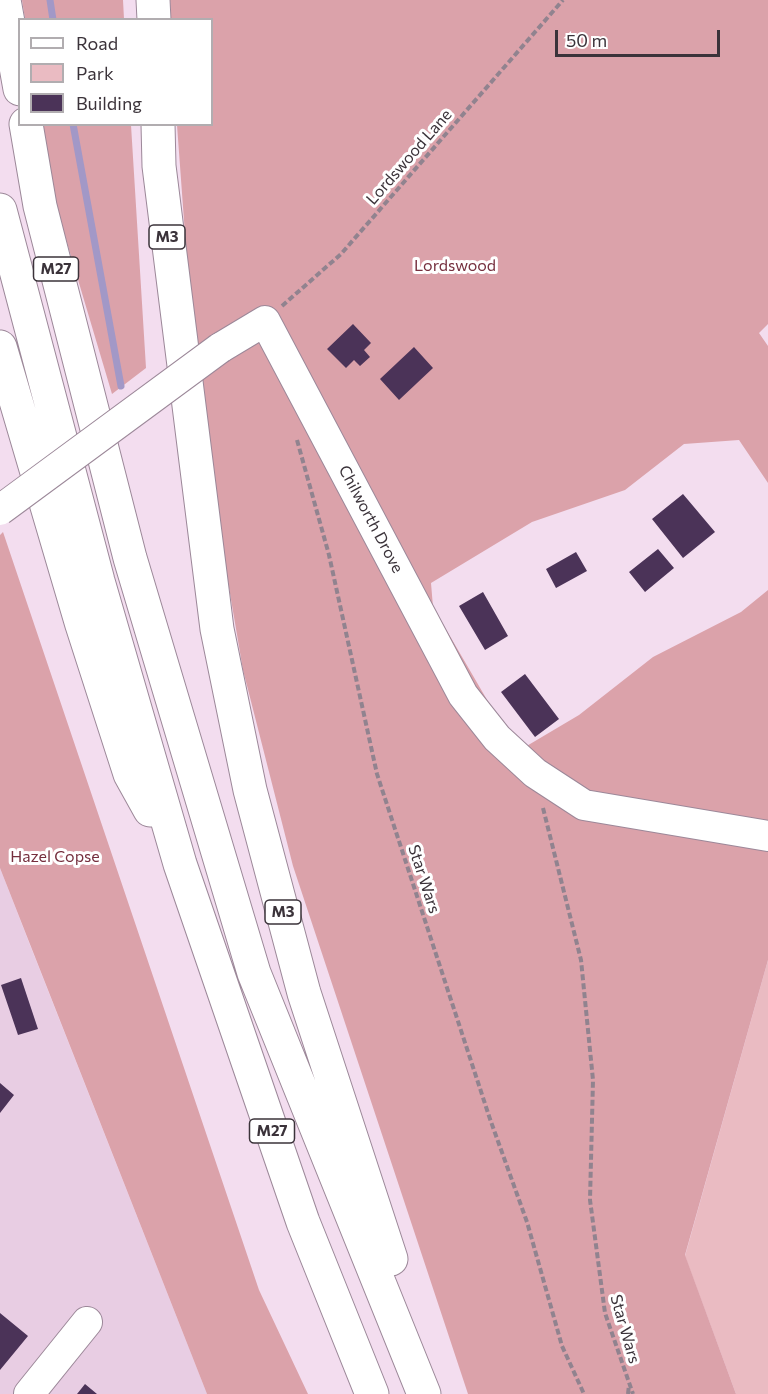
<!DOCTYPE html>
<html>
<head>
<meta charset="utf-8">
<style>
	body { margin:0 }
	#map { position:relative; width:768px; height:1394px; overflow:hidden; background:#f3ddef; font-family:Commissioner,sans-serif }
	canvas { display:block }
	.legend { position:absolute; left:18px; top:18px; width:195px; height:108px; box-sizing:border-box; background:#fff; border:2px solid #b1adb0; margin:0; padding:8px 10px; list-style:none; font-size:18px; color:#3b333a }
	.legend li { display:flex; align-items:center; gap:12px; height:30px }
	.legend b { width:30px; border:2px solid #b1adb0 }
	.scale { position:absolute; left:555px; top:30px; width:165px; height:27px; box-sizing:border-box; border:3px solid #3b333a; border-top:0; padding-left:8px; font-size:18px; line-height:21px; white-space:nowrap; color:#3b333a; -webkit-text-stroke:4px #fff; paint-order:stroke }
</style>
</head>
<body>
<div id="map">
<canvas width="768" height="1394"></canvas>
<ul class="legend">
<li><b style="height:8px;background:#fff"></b>Road</li>
<li><b style="height:16px;background:#eabbc2"></b>Park</li>
<li><b style="height:16px;background:#4b3358"></b>Building</li>
</ul>
<div class="scale">50 m</div>
</div>
<script>
const c = document.querySelector('canvas').getContext('2d');
c.lineJoin = 'round';
function paint(path, color) { c.fillStyle = color; c.fill(path, 'evenodd'); }
const poly = rows => new Path2D(rows.map(r => 'M' + r).join(''));
function trace(path, color, width, dash) { c.strokeStyle = color; c.lineWidth = width; c.lineCap = dash ? 'butt' : 'round'; c.setLineDash(dash || []); c.stroke(path); }
function label(font, color, halo, rows, align = 'center') {
  c.font = font + ' Commissioner,sans-serif'; c.lineWidth = 6; c.setLineDash([]); c.textBaseline = 'middle'; c.strokeStyle = halo; c.fillStyle = color; for (const [text, x, y, turn = 0] of rows) {
    c.save(); c.translate(x, y); c.rotate((+turn || 0) * Math.PI / 180); c.textAlign = isNaN(turn) ? turn : align; if (halo) c.strokeText(text, 0, 0); c.fillText(text, 0, 0); c.restore();
  }
}
const built = poly([
	[0,868,28,940,207,1394,0,1394]
]);
const green = poly([
	[768,960,768,1394,736,1394,685,1256]
]);
const forest = poly([
	[22,0,123,0,124,19,25,19],
	[170,0,768,0,768,324,759,333,768,346,768,483,739,440,684,444,625,490,532,522,431,583,433,607,504,729,525,747,579,715,653,657,741,612,768,590,768,960,685,1255,736,1394,468,1394,293,866,243,670,207,458,193,343,177,125,212,124,212,20,171,19],
	[42,125,131,125,146,368,112,394,54,199],
	[3,532,259,1290,308,1394,207,1394,0,868,0,535]
]);
const stream = poly([
	[50,0,53,20],
	[73,124,121,386]
]);
const building = poly([
	[353,324,371,343,364,350,370,357,360,366,354,360,346,368,327,349],
	[414,347,433,368,399,400,380,379],
	[683,494,715,532,683,558,652,519],
	[658,549,674,568,645,592,629,572],
	[576,552,587,571,556,588,546,569],
	[483,592,508,636,485,650,459,606],
	[525,674,559,719,535,737,501,692],
	[21,978,38,1029,18,1035,1,985],
	[0,1083,14,1095,0,1113],
	[0,1313,28,1336,0,1370],
	[85,1384,97,1394,77,1394]
]);
const path = poly([
	[282,306,341,254,563,0],
	[297,440,329,555,377,774,490,1119,527,1222,562,1346,584,1394],
	[543,808,581,960,593,1080,590,1200,605,1313,633,1394],
	[628,1394,629,1385]
]);
const minor = poly([
	[220,348,265,321,463,695,497,738,535,773,584,805,768,836],
	[29,1394,87,1322]
]);
const highway = poly([
	[4,0,20,89],
	[153,0,154,20],
	[26,124,40,206,130,558,254,973,424,1394],
	[158,124,159,166,217,629,250,790,304,993,391,1259],
	[0,210,98,581,180,864,303,1222,372,1394],
	[0,347,82,625,130,774,150,810]
]);
const minorBridge = poly([
	[0,510,220,348]
]);
const shields = [
	[167,237,36],
	[56,269,45],
	[283,912,36],
	[272,1131,45]
];
const shieldNames = [
	["M3",167,237],
	["M27",56,269],
	["M3",283,912],
	["M27",272,1131]
];
const streetNames = [
	["Lordswood Lane",409,157,-49],
	["Chilworth Drove",371,519,62],
	["Star Wars",424,879,72],
	["Star Wars",625,1329,74]
];
const parkNames = [
	["Lordswood",455,266],
	["Hazel Copse",55,857]
];
paint(built, '#e8cde3');
paint(green, '#eabbc2');
paint(forest, '#dba2aa');
trace(stream, '#a298c7', 7);
paint(building, '#4b3358');
trace(minor, '#9c8899', 32);
trace(highway, '#9c8899', 35);
trace(path, '#91838f', 4, [6, 3]);
trace(minor, '#fff', 30);
trace(highway, '#fff', 33);
trace(minorBridge, '#9c8899', 32, []);
trace(minorBridge, '#fff', 30);
for (const [x, y, w] of shields) { const box = new Path2D(); box.roundRect(x - w / 2, y - 12, w, 24, 4.5); c.fillStyle = '#fff'; c.fill(box); trace(box, '#3b333a', 1.5); }
label('bold 15px', '#3b333a', null, shieldNames);
label('16px', '#3b333a', '#fff', streetNames);
label('16px', '#752f3e', '#fff', parkNames);
</script>
</body>
</html>
